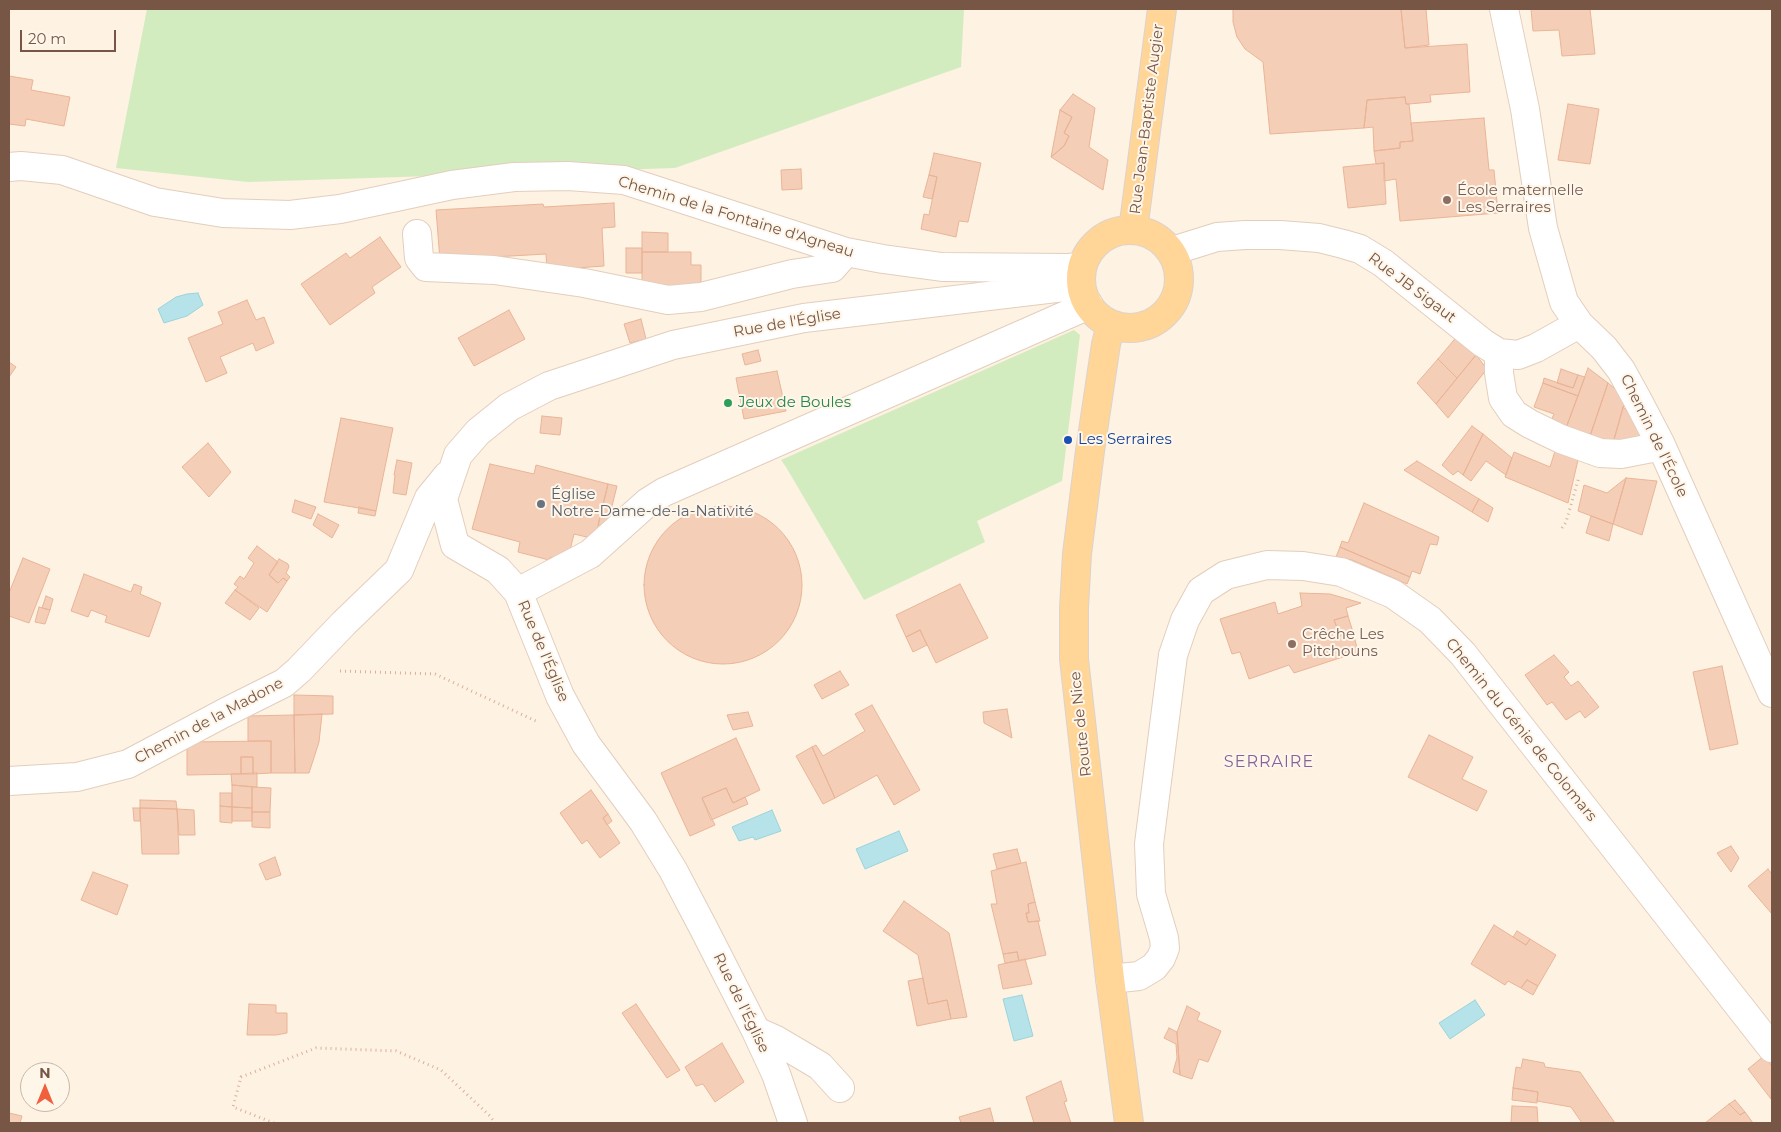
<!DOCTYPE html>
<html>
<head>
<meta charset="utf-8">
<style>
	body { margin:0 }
	#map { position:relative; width:1781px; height:1132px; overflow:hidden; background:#fef2e2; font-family:Montserrat,sans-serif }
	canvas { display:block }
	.frame { position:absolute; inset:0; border:10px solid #775646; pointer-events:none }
	.north { position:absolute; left:20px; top:1062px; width:50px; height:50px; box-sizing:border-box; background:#fff6ea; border:1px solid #c9b6a8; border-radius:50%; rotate:0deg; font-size:14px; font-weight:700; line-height:20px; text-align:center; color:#775646 }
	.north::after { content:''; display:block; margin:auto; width:18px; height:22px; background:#f1603d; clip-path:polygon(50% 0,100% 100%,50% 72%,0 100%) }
	.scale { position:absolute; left:20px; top:30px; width:96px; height:22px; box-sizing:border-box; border:2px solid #775646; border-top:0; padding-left:6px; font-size:15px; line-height:18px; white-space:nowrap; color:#775646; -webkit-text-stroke:4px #fff6ea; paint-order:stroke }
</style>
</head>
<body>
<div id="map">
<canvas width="1781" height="1132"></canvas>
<div class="frame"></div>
<div class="north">N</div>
<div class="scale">20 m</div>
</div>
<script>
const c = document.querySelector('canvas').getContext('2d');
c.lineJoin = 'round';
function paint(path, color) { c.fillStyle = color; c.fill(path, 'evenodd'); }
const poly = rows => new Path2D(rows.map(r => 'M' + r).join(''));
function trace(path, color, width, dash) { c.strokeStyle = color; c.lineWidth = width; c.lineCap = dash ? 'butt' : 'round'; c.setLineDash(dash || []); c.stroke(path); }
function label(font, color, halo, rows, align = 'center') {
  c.font = font + ' Montserrat,sans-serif'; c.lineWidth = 4; c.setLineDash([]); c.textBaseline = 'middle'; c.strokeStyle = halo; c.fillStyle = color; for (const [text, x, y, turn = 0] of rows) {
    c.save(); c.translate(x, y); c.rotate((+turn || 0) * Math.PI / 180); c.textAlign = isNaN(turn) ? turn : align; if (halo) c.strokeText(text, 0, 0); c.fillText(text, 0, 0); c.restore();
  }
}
const green = poly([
	[147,9,964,9,961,67,675,168,248,182,116,168],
	[1074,330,1080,335,1062,481,977,521,985,542,864,600,786,467,781,460]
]);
const water = poly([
	[198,293,203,305,187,316,164,323,158,309,176,297,187,294,198,293],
	[772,810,781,831,755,840,753,837,739,841,732,827,772,810],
	[899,831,908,851,865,869,856,849,899,831],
	[1022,995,1033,1036,1014,1041,1003,999,1022,995],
	[1475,1000,1485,1015,1450,1039,1439,1023,1475,1000]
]);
const building = poly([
	[1233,9,1401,9,1405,48,1467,44,1470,92,1430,95,1431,102,1409,104,1406,104,1405,97,1367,100,1364,128,1270,134,1263,62,1245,49,1237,37,1233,22,1233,9],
	[1401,9,1426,9,1429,45,1405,48,1401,9],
	[1531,9,1590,9,1595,54,1562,56,1559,30,1533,31,1531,9],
	[9,76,33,80,31,90,70,97,64,126,26,119,25,126,9,124,9,76],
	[1073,94,1095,108,1089,147,1108,160,1103,190,1051,157,1064,146,1069,136,1064,133,1072,117,1060,110,1073,94],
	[1405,97,1406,104,1409,104,1413,141,1400,142,1400,148,1374,151,1373,127,1364,128,1367,100,1405,97],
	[1568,104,1599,109,1590,164,1558,160,1568,104],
	[1060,110,1072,117,1064,133,1069,136,1064,146,1051,157,1060,110],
	[1484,118,1489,170,1494,170,1498,213,1400,221,1396,179,1384,181,1384,163,1376,164,1374,151,1400,148,1400,142,1413,141,1411,123,1484,118],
	[934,153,981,163,968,222,959,221,956,237,921,229,924,214,929,215,937,177,929,175,934,153],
	[1384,163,1386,204,1348,208,1343,167,1384,163],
	[801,169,802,189,782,190,781,170,801,169],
	[929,175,937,177,932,199,923,197,929,175],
	[614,203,615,227,602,228,604,266,547,270,546,254,440,260,436,210,543,204,544,207,614,203],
	[642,232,668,233,668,252,642,252,642,232],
	[380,237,401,267,372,287,375,293,330,325,301,284,346,253,350,258,380,237],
	[626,248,642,248,642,273,626,273,626,248],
	[642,252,691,252,691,265,701,265,701,286,642,285,642,252],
	[247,300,256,320,264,317,274,343,256,351,253,343,220,357,227,373,206,382,188,338,223,324,218,312,247,300],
	[509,310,525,339,474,366,458,338,509,310],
	[641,319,646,339,630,343,624,324,641,319],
	[1459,334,1476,355,1457,378,1438,359,1459,334],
	[758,350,761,361,745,365,742,354,758,350],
	[1476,355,1487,369,1448,418,1436,404,1476,355],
	[1438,359,1457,378,1436,404,1417,383,1438,359],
	[9,362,16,367,9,377,9,362],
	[1588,368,1608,383,1590,436,1566,428,1588,368],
	[1561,369,1578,375,1573,388,1557,383,1561,369],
	[777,371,786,411,744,419,736,378,777,371],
	[1578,375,1585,377,1578,396,1543,383,1544,378,1573,388,1578,375],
	[1543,383,1578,396,1566,428,1550,423,1554,414,1534,407,1543,383],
	[1608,383,1626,398,1613,443,1590,436,1608,383],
	[1623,407,1644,427,1633,447,1613,443,1623,407],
	[542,416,562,418,560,435,540,433,542,416],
	[341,418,393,428,376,511,324,502,341,418],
	[1472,426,1483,434,1463,475,1458,471,1453,475,1442,465,1472,426],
	[1483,434,1512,458,1506,475,1486,461,1471,481,1463,475,1483,434],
	[208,443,231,472,209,497,182,467,208,443],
	[1556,448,1578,460,1568,503,1505,477,1514,452,1550,467,1556,448],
	[397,460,412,463,406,495,393,493,395,475,394,475,397,460],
	[1417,461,1479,499,1472,512,1404,470,1417,461],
	[490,464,534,474,536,465,608,484,595,539,574,534,567,562,550,557,549,560,518,552,520,542,472,529,490,464],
	[1626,478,1613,524,1578,511,1584,485,1607,493,1626,478],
	[1626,478,1657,481,1642,535,1613,524,1626,478],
	[608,484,617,486,607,526,598,525,608,484],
	[1479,499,1493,508,1488,522,1472,512,1479,499],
	[295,500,316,507,311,519,292,512,295,500],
	[1364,503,1439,537,1437,545,1430,544,1420,574,1412,571,1410,577,1340,547,1342,541,1348,543,1364,503],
	'644 585a79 79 0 1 1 158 0a79 79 0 1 1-158 0Z',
	[359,507,376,511,375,516,358,513,359,507],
	[318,514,339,525,332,538,313,525,318,514],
	[1591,516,1613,524,1609,541,1586,533,1591,516],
	[257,546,278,562,269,575,278,583,283,578,287,581,267,612,235,590,238,587,234,584,240,576,244,579,254,563,248,558,257,546],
	[1340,547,1410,577,1407,584,1352,560,1336,557,1340,547],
	[23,558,50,569,29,623,9,616,9,593,23,558],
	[279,559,288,564,289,567,286,573,290,577,287,581,283,578,278,583,269,575,279,559],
	[84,574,131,592,134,584,142,587,140,594,161,603,149,637,105,622,107,616,91,610,88,617,71,611,84,574],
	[960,584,988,638,936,663,920,630,906,637,896,615,960,584],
	[235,590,259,608,250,620,225,603,235,590],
	[1300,593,1330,594,1361,603,1346,608,1348,616,1334,620,1340,636,1353,632,1358,652,1294,673,1289,665,1249,679,1240,652,1232,654,1220,619,1275,602,1278,614,1302,606,1300,593],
	[46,596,53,599,50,610,42,608,46,596],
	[39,607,50,610,45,624,35,622,39,607],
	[1348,616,1353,632,1340,636,1334,620,1348,616],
	[920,630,927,645,913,652,906,637,920,630],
	[1554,655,1569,672,1564,677,1571,686,1578,681,1599,707,1585,718,1580,711,1566,720,1552,702,1547,705,1525,675,1554,655],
	[1722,666,1738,744,1710,750,1693,672,1722,666],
	[840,671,849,685,822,699,814,685,840,671],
	[294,695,333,696,333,714,294,715,294,695],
	[872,705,920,790,894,805,877,775,835,798,812,747,816,745,823,756,865,731,855,714,872,705],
	[1007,709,1012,738,984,723,983,712,1007,709],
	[748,712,753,726,733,730,727,715,748,712],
	[322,714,319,742,309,773,295,773,294,715,322,714],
	[294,715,295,773,271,773,271,741,248,741,248,716,294,715],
	[1429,735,1473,757,1462,779,1487,791,1477,811,1408,777,1429,735],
	[736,738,760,790,733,803,726,788,702,798,715,825,690,836,661,773,736,738],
	[271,741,271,773,253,774,253,757,241,757,241,774,187,775,187,742,271,741],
	[812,747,835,798,823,804,796,756,812,747],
	[241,757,253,757,253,774,241,774,241,757],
	[257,773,257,787,232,785,231,774,257,773],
	[232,785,252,787,252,808,232,807,232,785],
	[252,787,271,788,270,812,252,812,252,787],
	[726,788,733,803,745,797,748,804,711,820,702,798,726,788],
	[591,790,608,814,603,818,620,843,600,858,587,840,582,844,560,813,591,790],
	[220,793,232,793,232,807,220,806,220,793],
	[140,800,176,801,177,809,140,808,140,800],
	[220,806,232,807,232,823,220,822,220,806],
	[232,807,252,808,252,821,232,821,232,807],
	[133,808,140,808,140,821,134,821,133,808],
	[140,808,177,809,179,854,142,854,140,808],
	[177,809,194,810,195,835,179,835,177,809],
	[252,812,270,812,270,828,252,827,252,812],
	[608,814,612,821,607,825,603,818,608,814],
	[1731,846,1739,858,1731,872,1717,853,1731,846],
	[1017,849,1021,863,997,869,993,854,1017,849],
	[275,857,281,875,266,880,259,864,275,857],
	[1026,862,1035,902,1028,904,1029,913,1026,913,1028,922,1038,921,1046,955,1019,961,1017,952,1003,954,991,904,997,904,991,871,1026,862],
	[1768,869,1772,874,1772,914,1748,886,1768,869],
	[93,872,128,885,117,915,81,900,93,872],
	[904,901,949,933,967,1017,951,1019,947,1000,928,1004,918,955,883,931,904,901],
	[1035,902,1040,921,1028,922,1026,913,1029,913,1028,904,1035,902],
	[1494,925,1526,945,1530,939,1556,955,1538,986,1527,980,1521,988,1508,981,1505,985,1471,964,1494,925],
	[1517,931,1530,939,1526,945,1513,937,1517,931],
	[1017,952,1019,961,1005,963,1003,954,1017,952],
	[1025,959,1032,984,1003,989,998,965,1025,959],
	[923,978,928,1004,947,1000,951,1019,917,1026,908,981,923,978],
	[1527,980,1538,986,1533,995,1521,988,1527,980],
	[249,1004,276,1005,276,1013,287,1013,287,1033,276,1035,247,1035,249,1004],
	[636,1004,680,1070,667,1078,622,1013,636,1004],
	[1187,1006,1200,1013,1197,1020,1221,1031,1208,1062,1199,1059,1192,1079,1180,1075,1177,1032,1187,1006],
	[1169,1028,1177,1032,1180,1075,1173,1072,1177,1058,1176,1044,1164,1038,1169,1028],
	[722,1043,744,1082,715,1102,703,1084,696,1086,685,1067,722,1043],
	[1764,1056,1772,1066,1771,1099,1748,1069,1764,1056],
	[1523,1059,1544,1063,1545,1067,1580,1072,1615,1123,1582,1123,1571,1107,1537,1101,1538,1092,1513,1088,1516,1067,1521,1068,1523,1059],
	[1061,1081,1067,1101,1064,1102,1071,1123,1034,1123,1026,1097,1061,1081],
	[1513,1088,1538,1092,1537,1103,1512,1100,1513,1088],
	[1735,1100,1745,1112,1740,1115,1729,1104,1735,1100],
	[1729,1104,1740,1115,1745,1112,1753,1123,1705,1123,1729,1104],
	[1512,1106,1537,1107,1538,1123,1511,1123,1512,1106],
	[990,1108,994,1123,961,1123,959,1117,990,1108],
	[9,1113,22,1116,20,1123,9,1123,9,1113]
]);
const path = poly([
	[1562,528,1566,522,1579,477],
	[340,671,435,674,538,722],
	[274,1123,233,1107,241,1077,316,1048,396,1051,441,1070,490,1116,495,1123]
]);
const minor = poly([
	[1504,9,1525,109,1543,228,1564,302,1579,324,1604,348,1621,370,1637,399,1660,443,1772,693],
	[9,167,21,166,62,170,155,202,223,213,290,215,340,209,452,185,514,177,568,176,624,180,846,252,883,259,942,267,1068,268,1082,266],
	[417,234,419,258,426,267,494,270,584,283,668,300,701,297,792,274,832,268,846,252],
	[1172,251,1217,237,1245,235,1280,235,1319,238,1343,244,1360,249,1383,263,1483,343,1499,353,1518,355,1536,348,1579,324],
	[1499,353,1499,373,1503,398,1514,414,1530,424,1561,439,1600,453,1621,454,1652,448,1660,443],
	[518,592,590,554,648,502,664,492,1089,305],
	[9,781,77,777,128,764,224,713,284,683,299,670,344,623,399,570,429,498,447,476],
	[1110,979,1139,976,1154,967,1161,958,1165,948,1164,938,1151,894,1149,844,1173,655,1185,620,1201,591,1226,575,1267,565,1303,566,1341,572,1393,594,1430,620,1463,654,1772,1048],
	[756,1031,776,1040,820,1066,840,1088],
	[793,1123,776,1074,756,1031,704,929,673,870,643,821,586,744,560,696,518,592,498,570,455,545,443,499,458,455,478,432,509,407,549,386,673,345,804,318,1081,285]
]);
const major = poly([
	'1081 279a49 49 0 1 1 98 0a49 49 0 1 1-98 0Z',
	[1133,230,1162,9],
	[1111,325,1106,344,1090,451,1077,554,1074,608,1074,659,1110,979,1129,1123]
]);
const markers = [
	[1447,200,5,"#8d6e63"],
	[728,403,5,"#2e9e5b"],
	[1068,440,5,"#1a4fb4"],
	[541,504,5,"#6b7280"],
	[1292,644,5,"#8d6e63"]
];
const streetNames = [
	["Rue Jean-Baptiste Augier",1147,119,-83],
	["Chemin de la Fontaine d'Agneau",736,217,17],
	["Rue JB Sigaut",1412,288,37],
	["Rue de l'Église",787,323,-10],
	["Chemin de l'École",1654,436,64],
	["Rue de l'Église",543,651,67],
	["Chemin de la Madone",209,721,-28],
	["Route de Nice",1081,724,-96],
	["Chemin du Génie de Colomars",1521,730,51],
	["Rue de l'Église",741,1003,64]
];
const educationNames = [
	["École maternelle",1457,191],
	["Les Serraires",1457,208],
	["Crêche Les",1302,635],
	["Pitchouns",1302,652]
];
const leisureNames = [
	["Jeux de Boules",738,403]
];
const transitNames = [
	["Les Serraires",1078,440]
];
const worshipNames = [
	["Église",551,495],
	["Notre-Dame-de-la-Nativité",551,512]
];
const neighbourhoodNames = [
	["SERRAIRE",1269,762]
];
paint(green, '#d3ecbf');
paint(water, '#b5e3e9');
trace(water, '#9ad3db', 1);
paint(building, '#f5ceb7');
trace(building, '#e9b496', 1);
trace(minor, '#e3cebd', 30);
trace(major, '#dcd3cf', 30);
trace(path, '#dab19a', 3, [1, 4]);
trace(minor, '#fff', 28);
trace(major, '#ffd598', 28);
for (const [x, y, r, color] of markers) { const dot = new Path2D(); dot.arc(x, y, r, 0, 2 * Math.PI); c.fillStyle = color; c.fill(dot); trace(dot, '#fff6ea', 2); }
label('15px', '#775646', '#fff6ea', streetNames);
label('15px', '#785e54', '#fff6ea', educationNames, 'left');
label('15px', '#27864d', '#fff6ea', leisureNames, 'left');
label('15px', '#164399', '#fff6ea', transitNames, 'left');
label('15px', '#5b616d', '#fff6ea', worshipNames, 'left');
c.letterSpacing = '1px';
label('16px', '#86619c', '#fff6ea', neighbourhoodNames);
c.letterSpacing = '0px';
</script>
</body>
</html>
